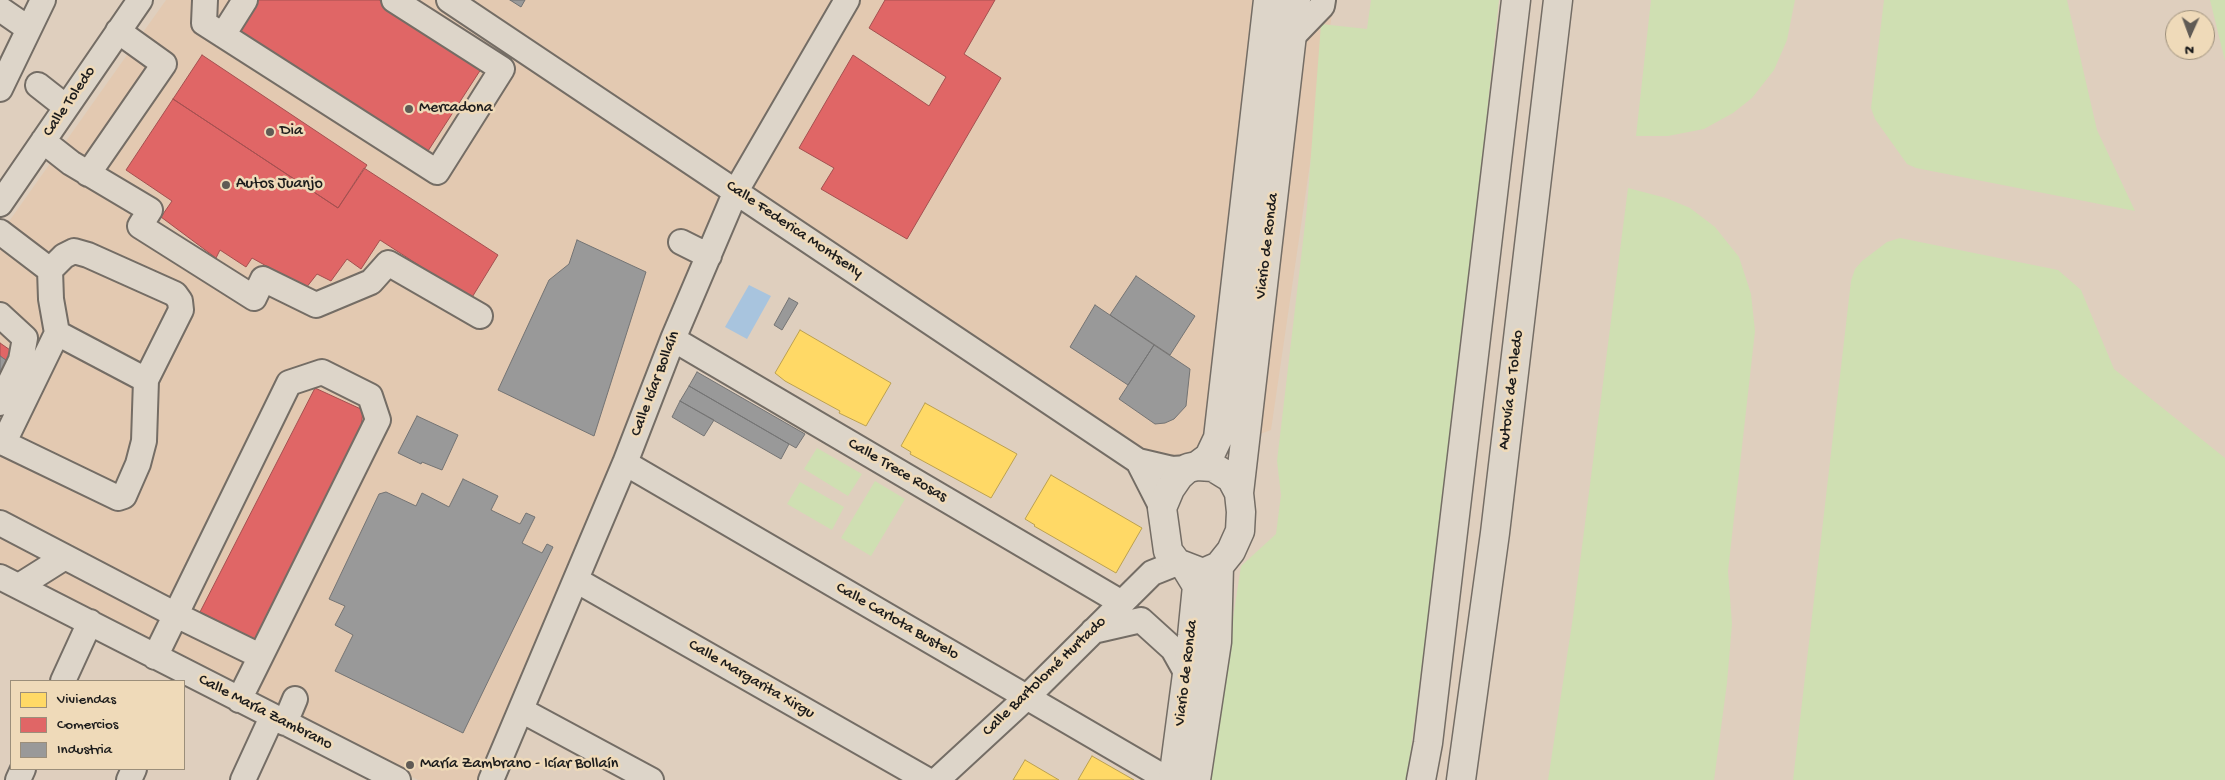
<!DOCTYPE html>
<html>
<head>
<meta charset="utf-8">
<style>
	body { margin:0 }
	#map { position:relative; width:2225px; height:780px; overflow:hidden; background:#dfcfbe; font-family:"Gochi Hand",sans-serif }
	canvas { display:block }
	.legend { position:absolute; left:10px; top:680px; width:175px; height:90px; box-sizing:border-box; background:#efdab9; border:1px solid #9b8e7a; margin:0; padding:6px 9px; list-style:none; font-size:15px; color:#1c1c1c }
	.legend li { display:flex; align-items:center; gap:10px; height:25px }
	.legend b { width:25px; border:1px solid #9b8e7a }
	.north { position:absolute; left:2165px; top:10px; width:50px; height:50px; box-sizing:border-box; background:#efdab9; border:1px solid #9b8e7a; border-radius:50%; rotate:182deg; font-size:14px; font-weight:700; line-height:20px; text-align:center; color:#1c1c1c }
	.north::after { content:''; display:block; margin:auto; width:18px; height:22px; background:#605b55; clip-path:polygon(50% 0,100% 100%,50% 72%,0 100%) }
</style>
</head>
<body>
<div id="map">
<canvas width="2225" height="780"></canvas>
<ul class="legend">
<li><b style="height:14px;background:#ffd966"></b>Viviendas</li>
<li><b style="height:14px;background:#e06666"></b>Comercios</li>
<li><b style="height:14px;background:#999"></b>Industria</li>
</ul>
<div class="north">N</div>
</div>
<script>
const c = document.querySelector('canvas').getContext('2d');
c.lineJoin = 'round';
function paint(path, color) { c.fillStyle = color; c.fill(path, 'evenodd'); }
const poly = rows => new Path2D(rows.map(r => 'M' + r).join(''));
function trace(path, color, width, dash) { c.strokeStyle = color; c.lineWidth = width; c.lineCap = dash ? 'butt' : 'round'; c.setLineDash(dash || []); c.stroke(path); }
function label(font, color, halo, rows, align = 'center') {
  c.font = font + ' "Gochi Hand",sans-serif'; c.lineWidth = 5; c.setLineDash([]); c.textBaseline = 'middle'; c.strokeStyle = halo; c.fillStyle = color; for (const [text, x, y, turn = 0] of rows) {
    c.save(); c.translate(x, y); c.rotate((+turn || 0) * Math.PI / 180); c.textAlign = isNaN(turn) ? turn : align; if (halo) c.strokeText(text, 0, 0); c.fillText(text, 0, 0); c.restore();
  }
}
const built = poly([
	[166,0,1334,0,1271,430,1166,468,737,178,480,780,418,780,0,566,0,234]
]);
const green = poly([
	[1371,0,1499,0,1459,378,1407,780,1208,780,1241,566,1276,534,1281,495,1277,461,1307,207,1321,24,1367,29],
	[1651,0,1795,0,1787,40,1774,70,1752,98,1733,113,1704,129,1668,136,1636,136],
	[1884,0,2067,0,2097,130,2135,211,1916,168,1907,164,1875,119,1871,108],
	[2210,0,2225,0,2225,61],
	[1628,188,1666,198,1690,208,1715,227,1739,257,1751,294,1755,331,1728,571,1732,624,1727,683,1714,780,1548,780,1573,617],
	[1900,238,2058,270,2081,290,2114,369,2225,458,2225,780,1793,780,1851,281,1855,269,1862,261,1887,242],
	[817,448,862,474,848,496,804,469],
	[875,481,905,499,871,556,841,538],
	[800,482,844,507,832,530,787,504]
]);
const water = poly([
	[749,285,771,296,747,339,725,327]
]);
const homes = poly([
	[800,330,891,383,866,426,839,413,840,411,785,381,775,373,800,330],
	[925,403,1017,454,991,498,910,454,911,452,901,446,925,403],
	[1051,475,1142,528,1116,573,1034,526,1035,525,1025,519,1051,475],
	[1092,756,1134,780,1078,780,1092,756],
	[1025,760,1059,780,1013,780,1025,760]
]);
const shops = poly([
	[253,0,379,0,483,66,428,151,235,28,253,0],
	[885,0,995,0,964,54,1001,78,907,239,821,189,834,168,799,148,853,55,929,106,946,77,869,28,885,0],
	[202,55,367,165,338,208,173,99,202,55],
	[173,99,338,208,364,168,498,255,471,299,380,240,361,269,347,259,331,281,317,274,306,288,252,258,246,267,220,250,216,258,161,217,172,201,126,170,173,99],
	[0,343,13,352,7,361,0,356,0,343],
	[315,388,363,410,361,429,256,640,200,612,315,388]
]);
const industry = poly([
	[510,0,525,0,521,7,510,0],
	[577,240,646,272,594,436,498,390,549,280,569,264,577,240],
	[1136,276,1195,316,1170,355,1110,315,1136,276],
	[789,298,798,303,782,330,774,325,789,298],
	[1095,305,1154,345,1128,385,1070,347,1095,305],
	[1154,345,1190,369,1186,406,1174,419,1165,423,1155,424,1119,399,1154,345],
	[0,356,13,365,0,383,0,356],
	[697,372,805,434,796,448,689,386,697,372],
	[689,386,789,444,781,459,680,401,689,386],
	[680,401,714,420,704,436,672,417,680,401],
	[417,416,458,435,442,470,422,462,421,464,398,453,417,416],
	[463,479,498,496,491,510,520,524,526,513,535,517,522,543,542,553,547,544,553,547,463,733,335,671,353,635,335,625,345,606,329,599,379,494,386,492,416,506,422,493,449,507,463,479]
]);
const minor = poly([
	[205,0,204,23,437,172,502,69,394,0],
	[449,0,1138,461,1172,469,1188,468],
	[0,9,29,29],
	[223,35,245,0],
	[1292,37,1322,6,1323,0],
	[38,85,66,107],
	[0,89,43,0],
	[43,141,71,163,150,210,140,226,254,298,263,279,316,305,371,282,388,263,480,316],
	[88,174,164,64,118,31],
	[0,204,140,0],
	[0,232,50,270,51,299,57,333],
	[681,242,709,256],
	[50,270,64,256,74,251,88,255,175,294,180,301,181,310,146,380,144,441,138,464,124,496,118,498,6,444,5,440,57,333,146,380],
	[0,315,25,338,21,360,0,403],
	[673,339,1122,603],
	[1138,461,1162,508],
	[625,463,1169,780],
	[0,523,176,615,260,656],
	[0,577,398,780],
	[576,580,927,780],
	[19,586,65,557],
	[1093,631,1141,620,1173,649,1187,674],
	[155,657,289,383,322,372,370,396,378,420,239,700],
	[63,681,90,622],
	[521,710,651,780],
	[285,723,295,699],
	[18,780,23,769],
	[129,780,134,769],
	[243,780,272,717],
	[491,780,625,463,673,339,736,191,847,0],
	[937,780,1027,697,1152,573,1177,563]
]);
const major = poly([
	[1197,466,1209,457,1218,438,1268,0],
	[1197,466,1213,467,1231,478,1239,493,1241,512,1240,531,1231,551,1219,566,1203,573,1177,563,1168,551,1162,508,1170,489,1179,476,1188,468,1197,466],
	[1239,493,1296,0],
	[1173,780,1192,636,1197,586,1186,568],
	[1196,780,1217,642,1219,566]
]);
const highway = poly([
	[1421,780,1428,743,1516,0],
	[1461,780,1495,533,1558,0]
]);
const markers = [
	[409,109,5,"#605b55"],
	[270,132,5,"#605b55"],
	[226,185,5,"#605b55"],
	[410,765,5,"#605b55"]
];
const streetNames = [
	["Calle Toledo",70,102,-56],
	["Calle Federica Montseny",794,230,34],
	["Viario de Ronda",1268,246,-83],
	["Calle Icíar Bollaín",656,384,-69],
	["Autovía de Toledo",1512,390,-83],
	["Calle Trece Rosas",897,471,30],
	["Calle Carlota Bustelo",897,622,30],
	["Viario de Ronda",1187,673,-83],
	["Calle Bartolomé Hurtado",1045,677,-44],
	["Calle Margarita Xirgu",751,680,30],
	["Calle María Zambrano",265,713,27]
];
const poiNames = [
	["Mercadona",419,109],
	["Dia",280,132],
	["Autos Juanjo",236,185],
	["María Zambrano - Icíar Bollaín",420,765]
];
paint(built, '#e3c9b1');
paint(green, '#cfdfb2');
paint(water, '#a8c4de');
paint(homes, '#ffd966');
trace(homes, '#bba050', 1);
paint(shops, '#e06666');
trace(shops, '#a55050', 1);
paint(industry, '#999');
trace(industry, '#747474', 1);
trace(minor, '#746d65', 28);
trace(major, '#746d65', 31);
trace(highway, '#746d65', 31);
trace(minor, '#ddd5c9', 24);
trace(major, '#ddd5c9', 28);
trace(highway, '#ddd5c9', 28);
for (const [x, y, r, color] of markers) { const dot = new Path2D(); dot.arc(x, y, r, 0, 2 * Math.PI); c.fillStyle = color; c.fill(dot); trace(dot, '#efdab9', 2); }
label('16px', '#1c1c1c', '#efdab9', streetNames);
label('16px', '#1c1c1c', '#efdab9', poiNames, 'left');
</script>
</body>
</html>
